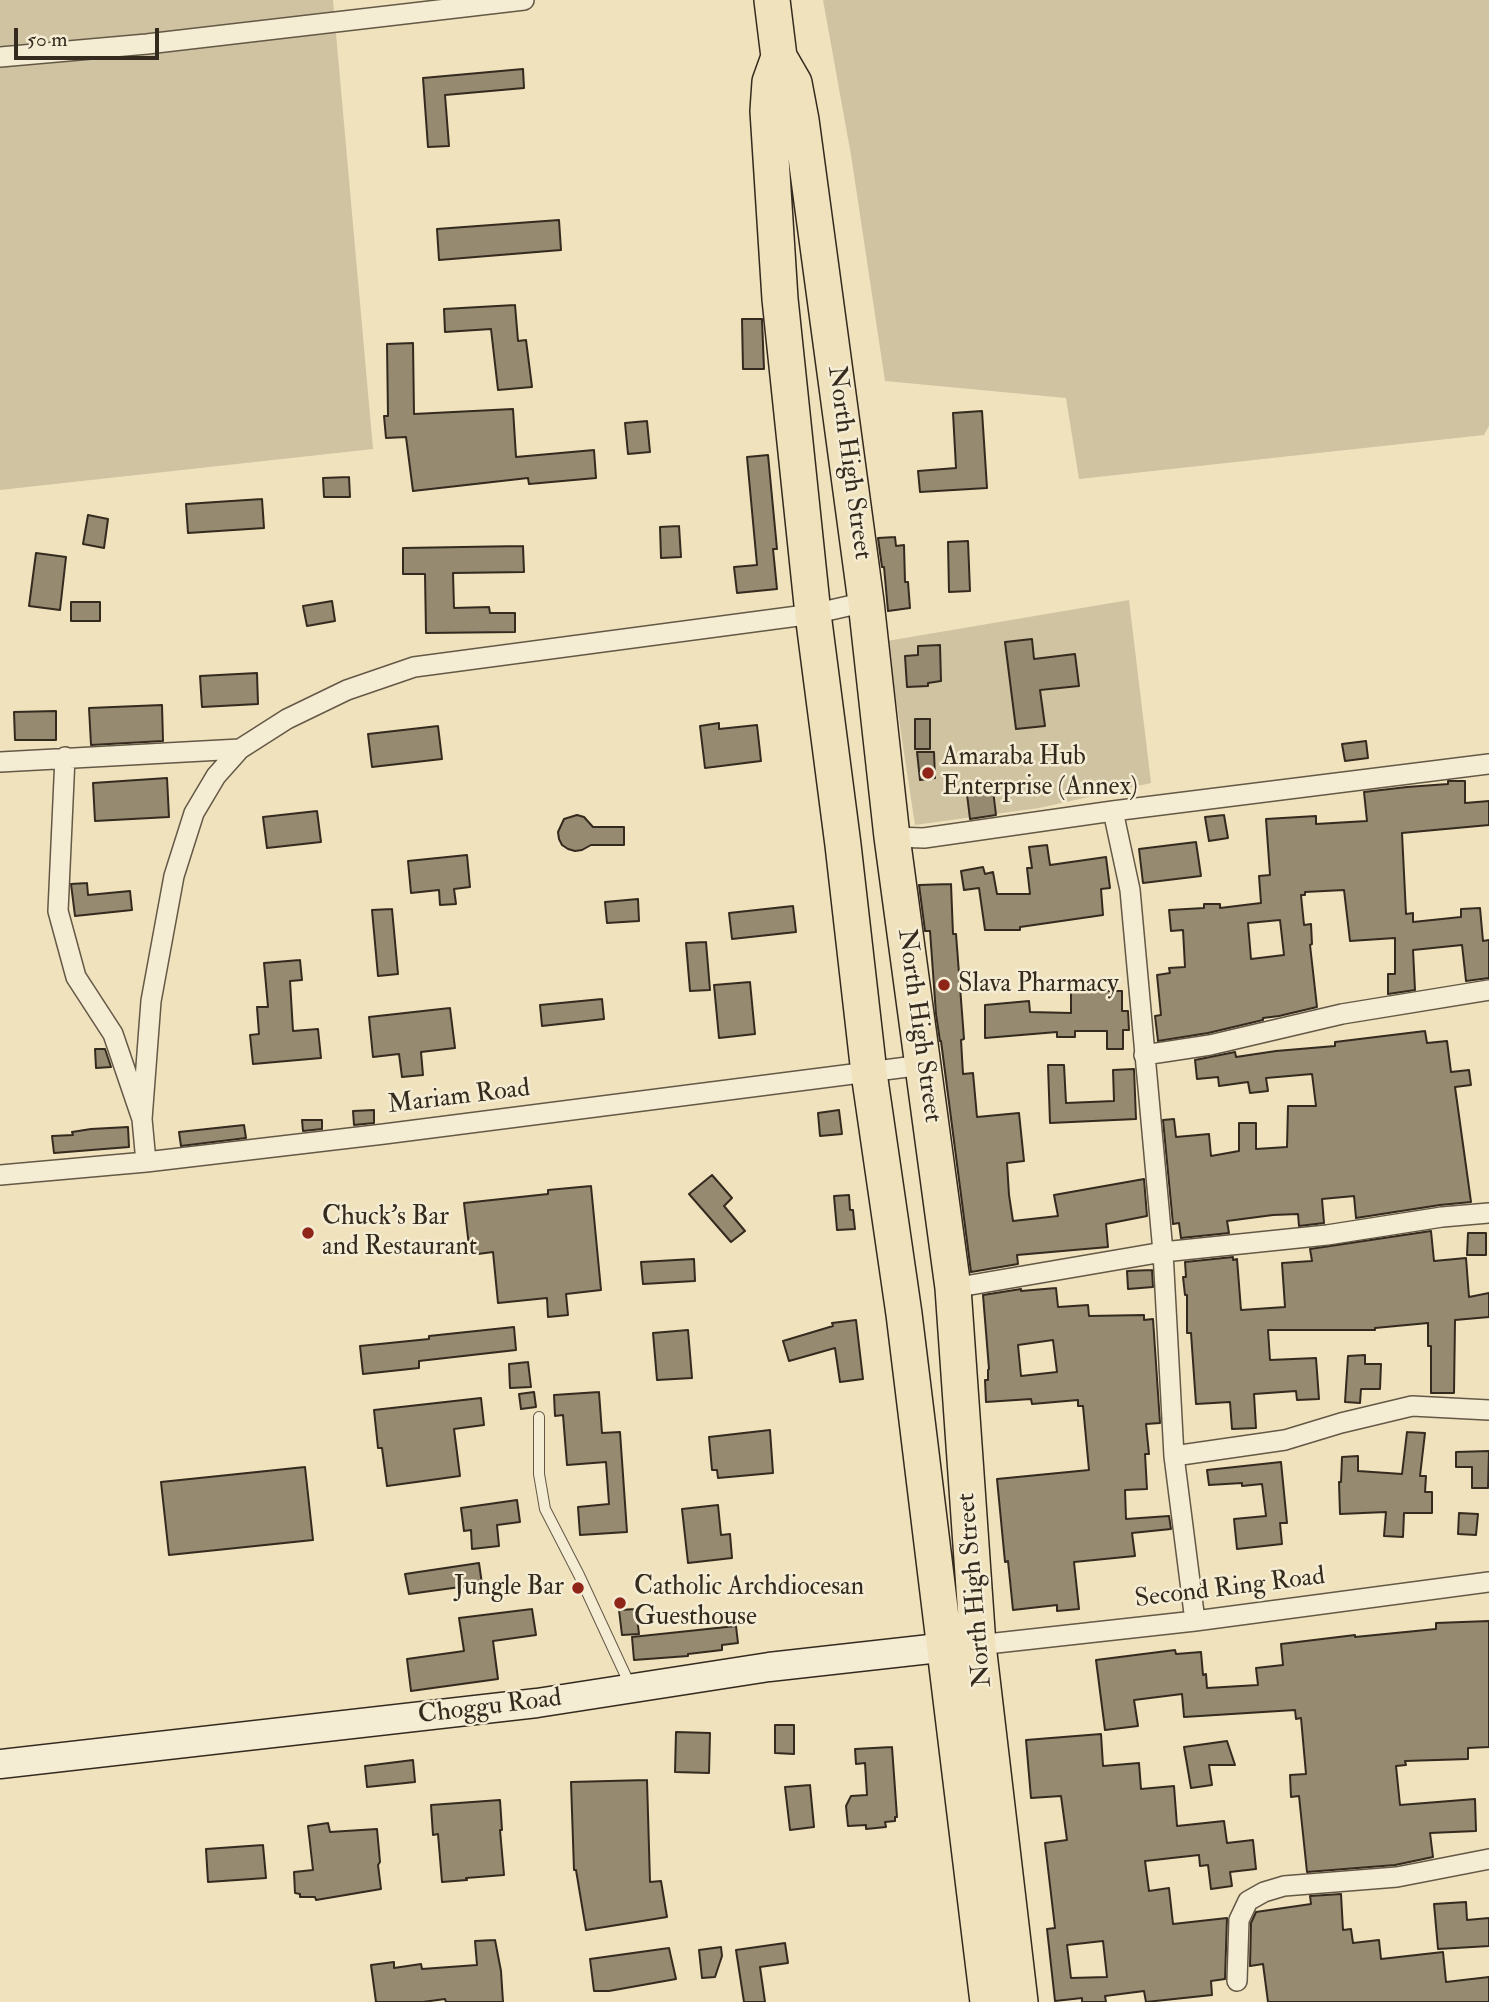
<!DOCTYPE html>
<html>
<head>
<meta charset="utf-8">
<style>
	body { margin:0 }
	#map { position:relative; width:1489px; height:2002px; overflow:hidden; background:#efe2bd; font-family:"IM FELL Double Pica",serif }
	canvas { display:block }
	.scale { position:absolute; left:14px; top:28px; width:145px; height:32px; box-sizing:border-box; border:4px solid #352a1e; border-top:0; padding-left:9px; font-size:21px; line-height:24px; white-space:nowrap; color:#352a1e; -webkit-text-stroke:5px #f5ecd4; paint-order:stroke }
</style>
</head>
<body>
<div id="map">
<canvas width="1489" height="2002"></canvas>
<div class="scale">50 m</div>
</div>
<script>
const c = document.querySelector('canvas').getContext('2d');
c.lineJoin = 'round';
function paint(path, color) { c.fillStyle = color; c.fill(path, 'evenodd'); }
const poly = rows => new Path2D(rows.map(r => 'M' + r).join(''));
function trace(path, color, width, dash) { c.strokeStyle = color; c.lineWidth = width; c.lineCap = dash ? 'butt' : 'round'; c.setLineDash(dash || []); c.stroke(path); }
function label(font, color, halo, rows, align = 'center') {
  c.font = font + ' "IM FELL Double Pica",serif'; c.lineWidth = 5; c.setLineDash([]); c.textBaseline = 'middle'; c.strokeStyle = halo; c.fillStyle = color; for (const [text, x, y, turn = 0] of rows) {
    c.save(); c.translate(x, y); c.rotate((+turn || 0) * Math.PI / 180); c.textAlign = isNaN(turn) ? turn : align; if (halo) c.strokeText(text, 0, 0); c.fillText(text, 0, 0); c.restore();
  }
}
const green = poly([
	[0,0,333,0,373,449,0,490],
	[823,0,1489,0,1489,426,1484,435,1079,479,1066,398,885,381,851,155],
	[1129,600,1151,783,1039,808,915,825,887,641]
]);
const building = poly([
	[523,69,524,88,445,95,449,146,428,147,423,78,523,69],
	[559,220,561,250,439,260,437,229,559,220],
	[515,305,518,341,526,340,532,387,498,390,491,329,445,332,444,309,515,305],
	[742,319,762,319,764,369,743,369,742,319],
	[413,343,414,414,513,409,516,457,594,450,596,478,529,484,528,478,413,491,406,437,386,438,384,416,388,416,387,344,413,343],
	[982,411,987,488,920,492,918,471,956,468,953,413,982,411],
	[647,421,650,452,628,454,625,423,647,421],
	[768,455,777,549,773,549,777,589,737,593,734,567,757,565,747,457,768,455],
	[349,477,350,497,324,497,323,478,349,477],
	[262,499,264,528,188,533,186,504,262,499],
	[88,515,108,519,104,548,83,544,88,515],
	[679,526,681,557,661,558,660,527,679,526],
	[895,537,896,546,904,545,905,582,908,582,910,608,888,611,884,567,882,567,878,538,895,537],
	[968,541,970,591,949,592,948,542,968,541],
	[523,546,524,572,453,573,454,608,489,607,490,613,515,613,515,632,426,633,425,574,403,574,403,548,523,546],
	[36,553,66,557,60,610,29,606,36,553],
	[332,601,335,621,307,626,303,606,332,601],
	[71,602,100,602,100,621,71,621,71,602],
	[1032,639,1034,659,1075,654,1079,686,1040,690,1045,726,1016,729,1005,642,1032,639],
	[940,645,941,681,928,683,928,686,907,687,905,656,918,655,918,646,940,645],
	[257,673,258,704,202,707,200,676,257,673],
	[162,705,163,741,91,745,89,708,162,705],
	[56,711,56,740,15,740,14,712,56,711],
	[915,719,930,719,930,749,915,749,915,719],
	[719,723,719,729,757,725,761,761,705,768,700,726,719,723],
	[438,726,442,759,372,767,368,734,438,726],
	[1366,741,1368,758,1345,761,1342,744,1366,741],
	[917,752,934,752,935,778,920,780,917,752],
	[167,778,169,817,95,821,93,783,167,778],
	[1448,781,1465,781,1465,803,1489,801,1489,825,1402,833,1406,914,1413,913,1413,922,1461,917,1461,909,1480,908,1483,941,1489,940,1489,978,1466,981,1462,945,1413,950,1415,990,1388,994,1388,974,1395,974,1395,938,1350,941,1344,890,1305,892,1305,895,1301,895,1304,925,1311,924,1312,944,1310,945,1317,1007,1279,1016,1263,1018,1263,1020,1208,1033,1158,1041,1155,1016,1161,1015,1157,975,1170,973,1169,968,1185,967,1183,930,1171,931,1169,910,1204,908,1204,904,1220,904,1220,908,1261,903,1259,876,1270,875,1266,819,1316,816,1316,824,1367,821,1364,792,1407,787,1448,784,1448,781],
	[1280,920,1284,955,1251,959,1248,923,1280,920],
	[992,782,996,815,970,819,966,786,992,782],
	[317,811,321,842,267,848,263,817,317,811],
	[577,815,584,817,593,827,624,827,624,845,591,845,582,850,575,851,568,849,562,845,559,839,558,832,564,819,577,815],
	[1224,815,1228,838,1209,841,1205,817,1224,815],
	[1196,842,1201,876,1143,883,1139,849,1196,842],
	[1047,845,1050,865,1106,857,1110,888,1101,889,1103,915,1020,927,1020,930,985,930,979,888,964,890,961,871,983,867,985,874,993,872,997,894,1030,894,1027,868,1032,868,1029,847,1047,845],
	[467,855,470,887,454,889,456,904,440,905,439,890,411,893,408,861,467,855],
	[87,883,88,895,130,891,132,910,75,916,71,884,87,883],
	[951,884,953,934,956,934,964,1039,961,1040,963,1074,973,1073,977,1117,1019,1113,1024,1161,1007,1163,1009,1195,1013,1221,1058,1216,1054,1195,1144,1179,1147,1216,1106,1224,1108,1247,1017,1255,1018,1264,971,1272,941,1041,940,1041,936,1014,930,931,925,931,919,885,951,884],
	[638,899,639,921,607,923,605,902,638,899],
	[793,906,796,932,732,939,729,913,793,906],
	[392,909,398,974,378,976,372,910,392,909],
	[706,942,710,990,690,991,686,943,706,942],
	[300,960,302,980,290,981,293,1031,318,1029,321,1058,253,1064,250,1035,259,1034,257,1007,268,1007,264,963,300,960],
	[750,982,755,1034,719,1038,714,985,750,982],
	[1071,991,1122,991,1122,1011,1128,1011,1129,1030,1123,1030,1123,1049,1107,1049,1107,1031,1075,1031,1075,1037,1057,1037,1057,1032,985,1038,985,1005,1029,1001,1030,1012,1071,1013,1071,991],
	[602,999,604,1019,542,1026,540,1005,602,999],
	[450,1008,455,1048,421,1052,423,1075,402,1077,399,1054,373,1057,369,1017,450,1008],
	[1425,1031,1427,1043,1447,1041,1451,1072,1469,1070,1471,1085,1455,1087,1471,1202,1440,1205,1356,1218,1354,1196,1322,1199,1324,1223,1299,1226,1298,1214,1273,1215,1227,1221,1229,1233,1181,1238,1179,1223,1173,1224,1163,1120,1174,1119,1176,1137,1209,1134,1211,1156,1239,1151,1239,1123,1256,1123,1256,1149,1287,1147,1288,1106,1316,1106,1312,1074,1266,1078,1268,1091,1250,1093,1248,1082,1219,1086,1218,1077,1197,1079,1195,1060,1235,1052,1236,1057,1276,1051,1335,1046,1335,1042,1425,1031],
	[95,1049,105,1049,111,1067,96,1068,95,1049],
	[1048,1065,1064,1065,1066,1103,1114,1101,1113,1070,1134,1069,1136,1119,1050,1123,1048,1065],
	[374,1110,374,1123,354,1125,353,1111,374,1110],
	[839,1110,842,1134,820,1136,818,1113,839,1110],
	[302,1120,322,1120,322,1129,303,1131,302,1120],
	[244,1125,246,1138,181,1146,179,1132,244,1125],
	[128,1127,129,1147,54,1153,52,1136,73,1135,72,1132,91,1129,128,1127],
	[712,1175,732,1198,724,1206,745,1231,731,1242,689,1194,712,1175],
	[591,1186,601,1290,566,1294,568,1315,548,1317,547,1298,498,1303,493,1252,470,1255,464,1203,548,1194,548,1190,591,1186],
	[849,1195,850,1210,853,1210,855,1229,837,1230,834,1196,849,1195],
	[1431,1231,1434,1261,1466,1258,1469,1297,1489,1293,1489,1317,1455,1320,1454,1393,1431,1393,1431,1346,1428,1346,1428,1323,1375,1328,1375,1330,1268,1330,1270,1360,1316,1358,1319,1399,1297,1400,1296,1391,1254,1394,1256,1428,1232,1429,1230,1402,1196,1404,1191,1333,1187,1333,1187,1295,1185,1295,1183,1277,1186,1277,1185,1262,1233,1257,1233,1260,1237,1259,1241,1310,1285,1307,1282,1263,1312,1261,1310,1249,1431,1231],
	[1468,1233,1486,1233,1486,1255,1467,1255,1468,1233],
	[694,1259,695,1281,643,1284,641,1262,694,1259],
	[1152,1270,1153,1287,1128,1289,1127,1271,1152,1270],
	[1056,1288,1058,1307,1088,1305,1089,1316,1144,1315,1144,1320,1153,1319,1160,1423,1146,1424,1149,1454,1145,1454,1147,1489,1125,1490,1126,1519,1169,1516,1171,1529,1132,1533,1135,1556,1074,1562,1079,1609,1057,1611,1057,1605,1013,1610,1008,1561,1005,1562,997,1479,1089,1470,1083,1406,1078,1406,1078,1400,1032,1404,1031,1399,986,1402,985,1380,988,1380,988,1370,989,1369,983,1295,1021,1289,1021,1291,1056,1288],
	[1053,1340,1057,1372,1021,1376,1018,1345,1053,1340],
	[856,1320,863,1379,840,1382,835,1348,789,1361,783,1341,833,1326,832,1323,856,1320],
	[514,1327,516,1350,419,1361,419,1368,363,1374,360,1346,429,1339,429,1336,514,1327],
	[688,1330,692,1378,657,1380,653,1333,688,1330],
	[1365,1355,1365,1364,1381,1364,1380,1389,1361,1389,1360,1403,1345,1402,1348,1356,1365,1355],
	[528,1362,531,1387,510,1388,509,1364,528,1362],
	[534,1392,536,1407,521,1409,519,1394,534,1392],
	[599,1392,602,1433,620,1432,627,1532,580,1535,578,1507,609,1504,606,1462,567,1465,563,1415,555,1416,554,1395,599,1392],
	[481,1398,484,1425,454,1429,460,1476,387,1486,382,1448,378,1448,374,1410,481,1398],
	[770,1430,773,1473,718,1478,717,1470,712,1470,709,1437,770,1430],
	[1407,1432,1425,1433,1420,1476,1426,1476,1425,1492,1432,1492,1432,1513,1404,1513,1403,1537,1384,1536,1386,1512,1340,1514,1339,1482,1341,1482,1342,1457,1358,1456,1358,1471,1402,1474,1407,1432],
	[1489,1451,1488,1488,1472,1488,1472,1467,1456,1467,1456,1452,1489,1451],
	[1281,1462,1287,1523,1280,1523,1282,1544,1237,1549,1234,1519,1266,1516,1262,1484,1242,1486,1242,1483,1209,1485,1207,1470,1281,1462],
	[305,1467,313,1540,169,1555,161,1482,305,1467],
	[517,1500,520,1522,497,1525,499,1546,472,1549,471,1530,464,1531,461,1508,517,1500],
	[718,1505,721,1535,730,1534,732,1558,688,1563,682,1509,718,1505],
	[1459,1513,1478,1514,1476,1535,1458,1534,1459,1513],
	[479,1563,482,1584,409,1594,405,1574,479,1563],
	[532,1609,536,1635,493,1641,498,1679,411,1691,407,1659,464,1651,459,1618,532,1609],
	[636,1609,639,1634,622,1635,619,1610,636,1609],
	[1489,1621,1489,1747,1468,1748,1468,1759,1405,1761,1406,1765,1396,1766,1400,1805,1475,1799,1476,1831,1430,1833,1433,1857,1395,1865,1307,1872,1299,1796,1291,1797,1290,1775,1306,1774,1301,1718,1296,1719,1295,1710,1184,1717,1182,1694,1134,1700,1138,1726,1105,1730,1096,1660,1175,1650,1176,1654,1201,1652,1203,1675,1206,1674,1207,1688,1258,1685,1256,1668,1283,1665,1281,1644,1355,1635,1355,1637,1436,1629,1436,1623,1489,1621],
	[736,1626,738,1643,722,1645,722,1650,688,1654,688,1656,634,1660,632,1637,736,1626],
	[775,1725,794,1725,794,1754,775,1753,775,1725],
	[676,1732,710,1733,709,1773,675,1772,676,1732],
	[1101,1734,1103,1766,1139,1763,1141,1789,1174,1786,1177,1826,1224,1821,1227,1843,1253,1840,1256,1869,1230,1872,1232,1886,1211,1889,1208,1865,1200,1866,1199,1855,1145,1861,1149,1891,1169,1888,1173,1924,1227,1918,1225,1979,1211,1981,1212,1995,1146,2002,1144,1991,1105,1996,1106,2002,1082,2002,1082,1998,1055,2001,1047,1929,1055,1928,1045,1843,1067,1840,1061,1796,1031,1798,1026,1740,1101,1734],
	[1103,1941,1107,1977,1071,1978,1067,1945,1103,1941],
	[1227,1741,1235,1765,1209,1765,1212,1785,1191,1788,1184,1747,1227,1741],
	[892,1747,897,1817,895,1817,895,1821,885,1822,886,1827,866,1829,866,1825,848,1826,846,1806,851,1796,867,1795,865,1763,856,1764,855,1749,892,1747],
	[413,1760,415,1782,367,1787,365,1766,413,1760],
	[647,1780,650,1882,661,1881,667,1917,586,1930,576,1870,574,1870,571,1782,647,1780],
	[810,1785,814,1827,790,1830,785,1787,810,1785],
	[500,1800,502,1830,500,1830,504,1875,466,1878,467,1880,442,1882,438,1834,433,1835,431,1805,500,1800],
	[328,1823,330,1832,377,1829,380,1862,378,1865,381,1889,316,1900,315,1897,300,1897,300,1894,295,1893,294,1872,313,1870,308,1826,328,1823],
	[263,1845,266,1878,208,1882,206,1849,263,1845],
	[1341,1894,1343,1930,1351,1929,1353,1943,1379,1940,1381,1959,1443,1952,1446,1982,1489,1977,1489,2002,1268,2002,1263,1964,1250,1966,1251,1923,1256,1912,1311,1904,1310,1896,1341,1894],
	[1466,1902,1467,1920,1489,1918,1489,1946,1438,1949,1434,1904,1466,1902],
	[495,1940,501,1971,503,2002,446,2002,445,1999,423,2002,376,2002,371,1965,394,1962,394,1968,421,1964,422,1969,477,1965,475,1941,495,1940],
	[785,1943,788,1963,760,1967,765,2002,744,2002,736,1950,785,1943],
	[721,1947,722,1956,715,1977,702,1978,699,1950,721,1947],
	[669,1948,676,1979,609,1991,594,1991,590,1959,669,1948]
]);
const lane = poly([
	[539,1417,539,1474,545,1509,579,1575,630,1685]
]);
const street = poly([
	[0,57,147,44,524,0],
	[65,757,58,911,76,977,113,1034,142,1119,146,1162],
	[0,762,240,749],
	[1113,811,1130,890,1163,1252,1174,1456,1195,1621],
	[892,837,924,838,1113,811,1489,764],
	[1144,1055,1210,1045,1342,1014,1489,990],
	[142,1119,151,1001,174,876,194,813,216,776,240,749,287,719,347,690,414,667,813,614,866,602],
	[0,1175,146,1162,384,1134,923,1065],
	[953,1288,1163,1252,1327,1235,1442,1217,1489,1213],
	[1174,1456,1285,1440,1341,1423,1412,1406,1489,1410],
	[978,1645,1195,1621,1489,1582],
	[1237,1981,1239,1920,1248,1901,1264,1892,1284,1886,1397,1877,1489,1859]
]);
const secondary = poly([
	[0,1764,537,1703,769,1667,966,1645]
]);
const highway = poly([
	[772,0,779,57,794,83,801,120,866,602,892,837,953,1288,978,1645,1020,2002],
	[779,57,770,82,768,111,780,299,813,614,843,845,869,1073,904,1314,988,2002]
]);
const markers = [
	[928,773,7,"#8f2418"],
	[944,985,7,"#8f2418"],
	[308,1233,7,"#8f2418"],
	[578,1588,7,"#8f2418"],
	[620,1603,7,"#8f2418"]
];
const streetNames = [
	["North High Street",848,463,82],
	["North High Street",918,1026,82],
	["Mariam Road",459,1098,-7],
	["Second Ring Road",1230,1589,-7],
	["North High Street",976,1590,-95],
	["Choggu Road",490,1708,-7]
];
const poiNames = [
	["Amaraba Hub",942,758],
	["Enterprise (Annex)",942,788],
	["Slava Pharmacy",958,985],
	["Chuck's Bar",322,1218],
	["and Restaurant",322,1248],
	["Jungle Bar",564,1588,"right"],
	["Catholic Archdiocesan",634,1588],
	["Guesthouse",634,1618]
];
paint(green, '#cfc3a2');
paint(building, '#968a71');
trace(building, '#352a1e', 2);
trace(lane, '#645846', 12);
trace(street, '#645846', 22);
trace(secondary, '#352a1e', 31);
trace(highway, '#352a1e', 38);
trace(lane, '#f5ecd4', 10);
trace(street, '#f5ecd4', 19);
trace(secondary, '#f5ecd4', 28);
trace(highway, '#efe2bd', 35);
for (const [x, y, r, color] of markers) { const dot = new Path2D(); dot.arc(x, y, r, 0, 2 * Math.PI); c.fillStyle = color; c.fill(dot); trace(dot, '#f5ecd4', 2.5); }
label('26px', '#352a1e', '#f5ecd4', streetNames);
label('26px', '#352a1e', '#f5ecd4', poiNames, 'left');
</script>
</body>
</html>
